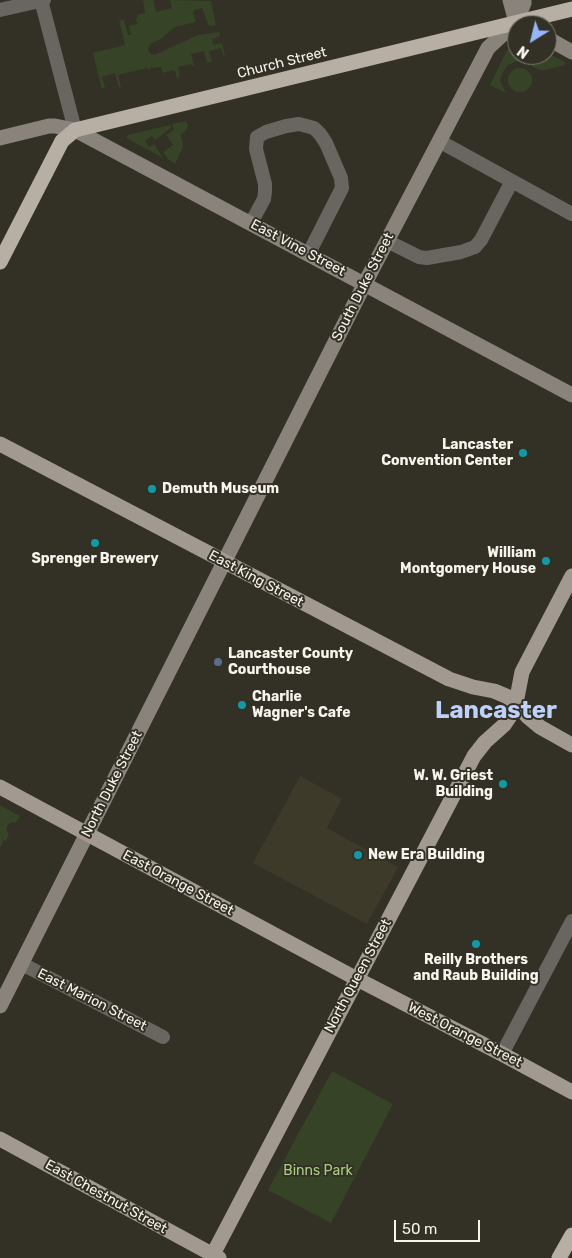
<!DOCTYPE html>
<html>
<head>
<meta charset="utf-8">
<style>
	body { margin:0 }
	#map { position:relative; width:572px; height:1258px; overflow:hidden; background:#333025; font-family:Rubik,sans-serif }
	canvas { display:block }
	.north { position:absolute; left:507px; top:15px; width:50px; height:50px; box-sizing:border-box; background:#333025; border:1px solid #817e75; border-radius:50%; rotate:216deg; font-size:14px; font-weight:700; line-height:20px; text-align:center; color:#f6f4ed }
	.north::after { content:''; display:block; margin:auto; width:18px; height:22px; background:#95b6fd; clip-path:polygon(50% 0,100% 100%,50% 72%,0 100%) }
	.scale { position:absolute; left:394px; top:1220px; width:86px; height:22px; box-sizing:border-box; border:2px solid #f6f4ed; border-top:0; padding-left:6px; font-size:15px; line-height:18px; white-space:nowrap; color:#f6f4ed; -webkit-text-stroke:4px #333025; paint-order:stroke }
</style>
</head>
<body>
<div id="map">
<canvas width="572" height="1258"></canvas>
<div class="north">N</div>
<div class="scale">50 m</div>
</div>
<script>
const c = document.querySelector('canvas').getContext('2d');
c.lineJoin = 'round';
function paint(path, color) { c.fillStyle = color; c.fill(path, 'evenodd'); }
const poly = rows => new Path2D(rows.map(r => 'M' + r).join(''));
function trace(path, color, width, dash) { c.strokeStyle = color; c.lineWidth = width; c.lineCap = dash ? 'butt' : 'round'; c.setLineDash(dash || []); c.stroke(path); }
function label(font, color, halo, rows, align = 'center') {
  c.font = font + ' Rubik,sans-serif'; c.lineWidth = 4; c.setLineDash([]); c.textBaseline = 'middle'; c.strokeStyle = halo; c.fillStyle = color; for (const [text, x, y, turn = 0] of rows) {
    c.save(); c.translate(x, y); c.rotate((+turn || 0) * Math.PI / 180); c.textAlign = isNaN(turn) ? turn : align; if (halo) c.strokeText(text, 0, 0); c.fillText(text, 0, 0); c.restore();
  }
}
const built = poly([
	[300,776,342,799,327,828,398,867,367,924,253,863]
]);
const green = poly([
	[143,0,155,0,153,1,156,12,172,8,170,0,211,1,216,25,209,26,202,8,194,10,193,13,196,22,175,27,161,39,150,44,148,50,151,54,154,55,198,35,219,32,220,36,212,39,213,45,222,43,225,56,224,57,221,48,209,51,212,62,207,63,204,51,191,54,194,66,192,66,191,64,178,67,180,76,177,79,175,71,172,70,163,73,161,67,150,68,149,71,147,68,118,75,121,87,119,88,115,73,102,77,105,87,102,89,93,53,125,45,119,20,124,20,128,35,131,35,129,26,137,24,136,18,138,18,137,15,145,13],
	[517,48,517,55,547,55,547,53,565,62,564,65,545,70,539,70,524,62,517,61,508,65,503,72,500,80,506,93,490,85,507,50],
	'508 80a12 12 0 1 1 24 0a12 12 0 1 1-24 0Z',
	[186,121,188,126,185,132,181,134,183,147,175,164,168,159,163,152,173,145,166,135,174,130,172,124],
	[170,125,171,128,155,140,152,136,145,141,149,147,154,144,163,158,126,138,128,135],
	[0,805,20,816,16,823,11,822,7,826,7,831,9,834,6,841,4,840,0,848],
	[332,1071,393,1104,331,1223,268,1190]
]);
const street = poly([
	[41,0,75,130],
	[0,10,44,0],
	[439,141,572,214],
	[251,223,264,199,265,192,265,184,256,149,257,137,266,132,286,126,299,124,314,128,320,134,326,143,341,178,342,188,309,253],
	[387,241,419,257,427,258,461,252,475,247,481,240,512,181],
	[22,964,163,1037],
	[502,1054,572,921]
]);
const secondary = poly([
	[510,0,516,22],
	[547,38,572,52],
	[0,138,49,126,55,126,75,130,572,395],
	[0,1006,365,283,488,48,516,22,524,3,524,0]
]);
const primary = poly([
	[0,444,449,679,473,687,494,691,506,696,516,703,528,717,540,727,572,745],
	[0,787,357,979,502,1054,572,1092],
	[0,1139,219,1258],
	[211,1258,474,756,485,742,504,725,512,713,516,703,522,672,572,576]
]);
const highway = poly([
	[0,262,62,141,75,130,572,9],
	[559,1258,572,1235]
]);
const markers = [
	[523,453,5,"#0f9aa8"],
	[152,489,5,"#0f9aa8"],
	[95,543,5,"#0f9aa8"],
	[546,561,5,"#0f9aa8"],
	[218,662,5,"#5c6f8a"],
	[242,705,5,"#0f9aa8"],
	[503,784,5,"#0f9aa8"],
	[358,855,5,"#0f9aa8"],
	[476,944,5,"#0f9aa8"]
];
const streetNames = [
	["Church Street",282,63,-14],
	["East Vine Street",298,248,28],
	["South Duke Street",363,287,-63],
	["East King Street",256,579,28],
	["North Duke Street",112,784,-63],
	["East Orange Street",178,883,28],
	["North Queen Street",358,976,-62],
	["East Marion Street",92,1000,27],
	["West Orange Street",465,1035,27],
	["East Chestnut Street",106,1197,29]
];
const poiNames = [
	["Lancaster",513,445,"right"],
	["Convention Center",513,461,"right"],
	["Demuth Museum",162,489],
	["William",536,553,"right"],
	["Montgomery House",536,569,"right"],
	["Sprenger Brewery",95,559,"center"],
	["Lancaster County",228,654],
	["Courthouse",228,670],
	["Charlie",252,697],
	["Wagner's Cafe",252,713],
	["W. W. Griest",493,776,"right"],
	["Building",493,792,"right"],
	["New Era Building",368,855],
	["Reilly Brothers",476,960,"center"],
	["and Raub Building",476,976,"center"]
];
const parkNames = [
	["Binns Park",318,1171]
];
const townNames = [
	["Lancaster",496,711]
];
paint(built, '#3e3a29');
paint(green, '#364327');
trace(street, '#696661', 14);
trace(secondary, '#89837c', 15);
trace(primary, '#a29a91', 15);
trace(highway, '#b8afa4', 15);
for (const [x, y, r, color] of markers) { const dot = new Path2D(); dot.arc(x, y, r, 0, 2 * Math.PI); c.fillStyle = color; c.fill(dot); trace(dot, '#333025', 2); }
label('14px', '#f6f4ed', '#333025', streetNames);
label('bold 14px', '#f6f4ed', '#333025', poiNames, 'left');
label('14px', '#aace80', '#333025', parkNames);
label('bold 24px', '#bed1fa', '#333025', townNames);
</script>
</body>
</html>
